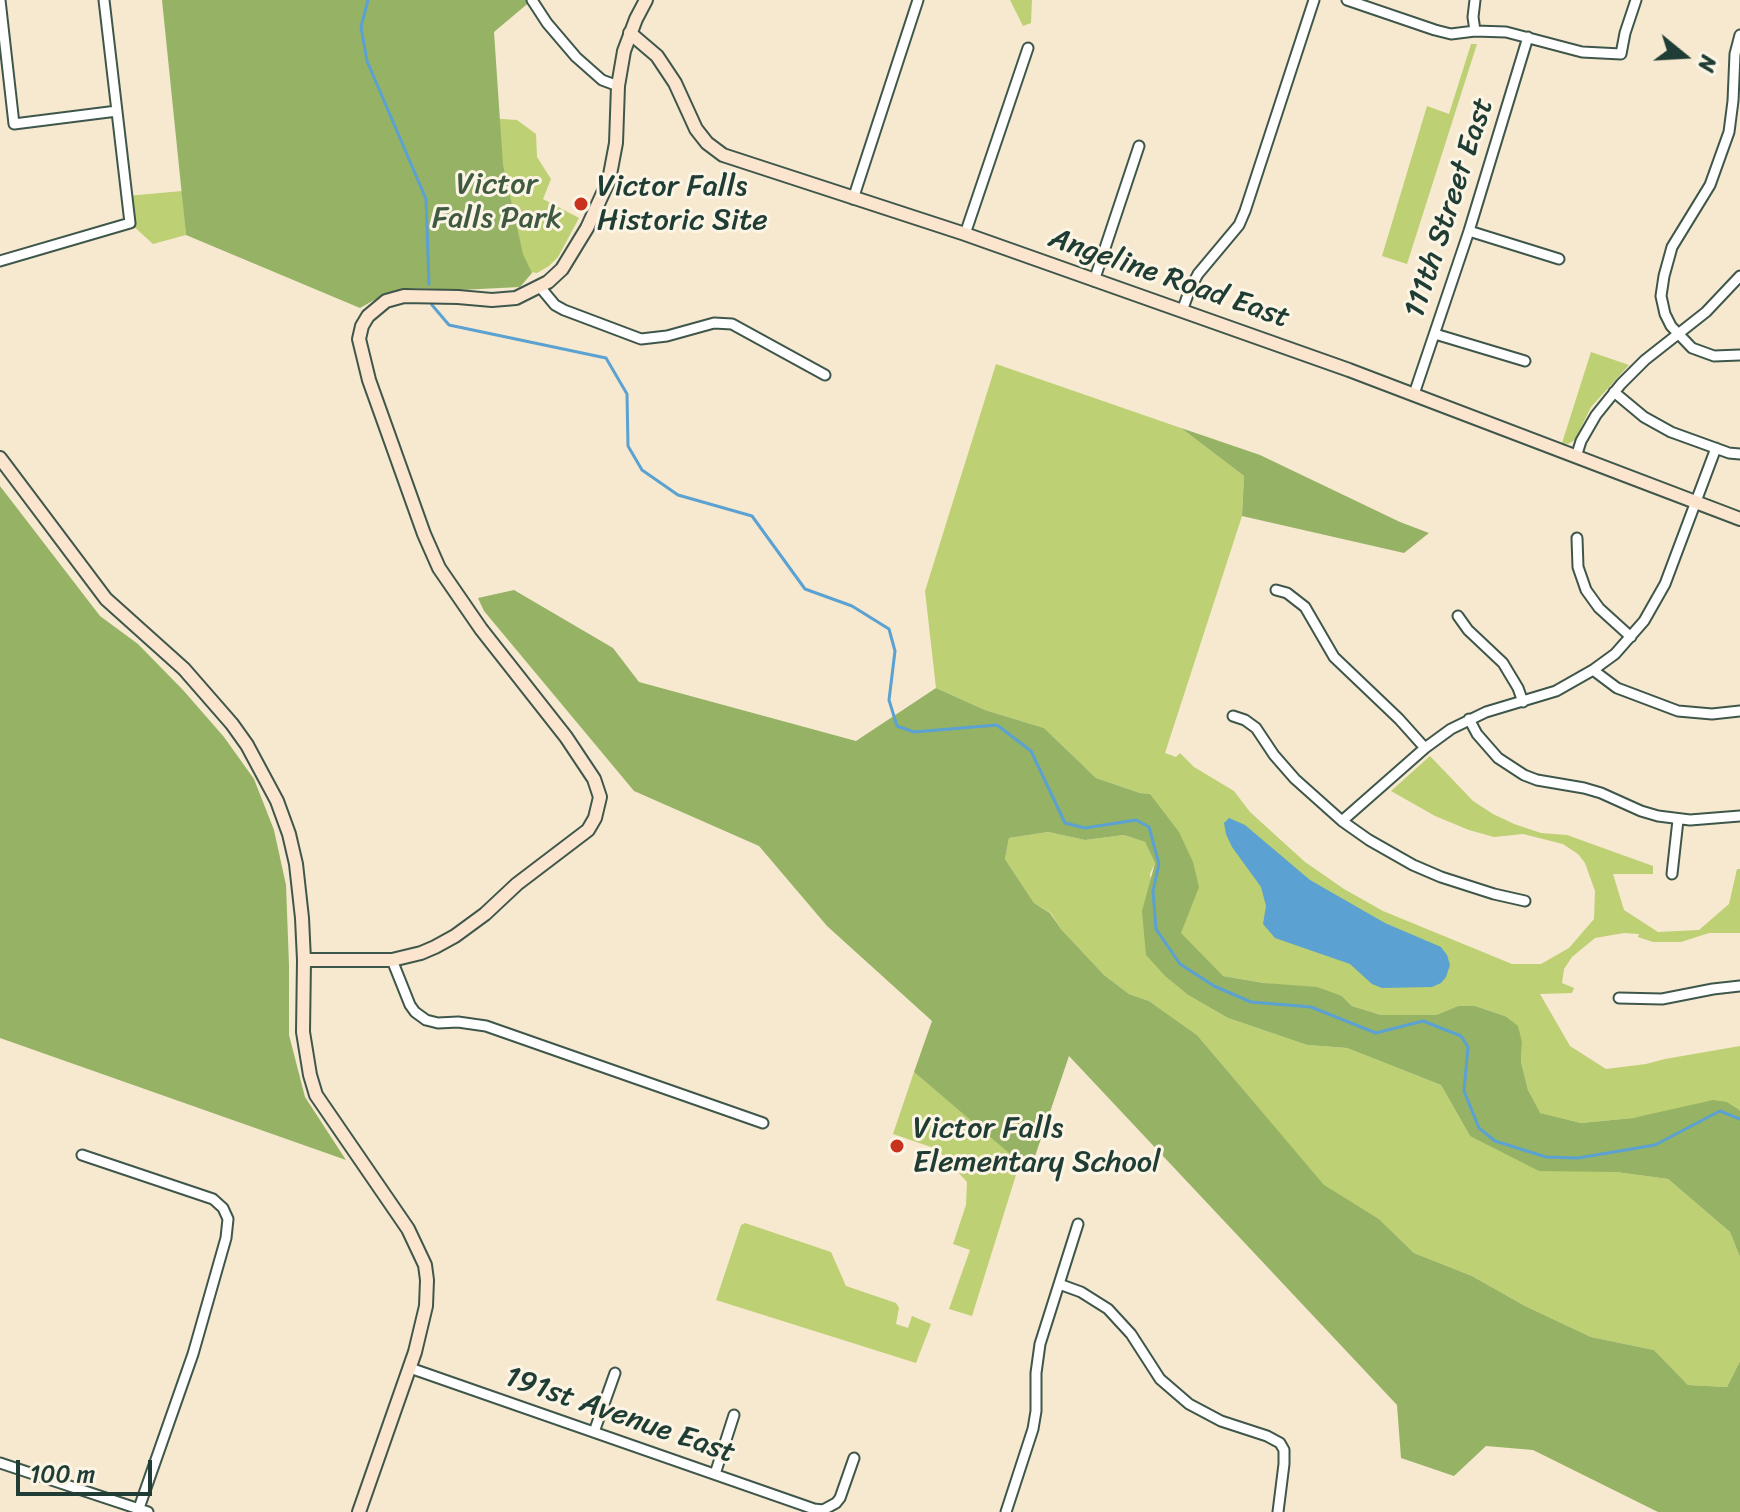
<!DOCTYPE html>
<html>
<head>
<meta charset="utf-8">
<style>
	body { margin:0 }
	#map { position:relative; width:1740px; height:1512px; overflow:hidden; background:#f6e9d0; font-family:Sriracha,sans-serif }
	canvas { display:block }
	.north { position:absolute; left:1644px; top:16px; width:80px; height:80px; -webkit-text-stroke:6px #fcf5e5; paint-order:stroke; rotate:108deg; font-size:22px; font-weight:700; line-height:32px; text-align:center; color:#1f3d34 }
	.north::after { content:''; display:block; margin:auto; width:28px; height:36px; background:#1f3d34; clip-path:polygon(50% 0,100% 100%,50% 72%,0 100%) }
	.scale { position:absolute; left:16px; top:1460px; width:136px; height:36px; box-sizing:border-box; border:4px solid #1f3d34; border-top:0; padding-left:10px; font-size:24px; line-height:28px; white-space:nowrap; color:#1f3d34; -webkit-text-stroke:6px #fcf5e5; paint-order:stroke }
</style>
</head>
<body>
<div id="map">
<canvas width="1740" height="1512"></canvas>
<div class="north">N</div>
<div class="scale">100 m</div>
</div>
<script>
const c = document.querySelector('canvas').getContext('2d');
c.lineJoin = 'round';
function paint(path, color) { c.fillStyle = color; c.fill(path, 'evenodd'); }
const poly = rows => new Path2D(rows.map(r => 'M' + r).join(''));
function trace(path, color, width, dash) { c.strokeStyle = color; c.lineWidth = width; c.lineCap = dash ? 'butt' : 'round'; c.setLineDash(dash || []); c.stroke(path); }
function label(font, color, halo, rows, align = 'center') {
  c.font = font + ' Sriracha,sans-serif'; c.lineWidth = 6; c.setLineDash([]); c.textBaseline = 'middle'; c.strokeStyle = halo; c.fillStyle = color; for (const [text, x, y, turn = 0] of rows) {
    c.save(); c.translate(x, y); c.rotate((+turn || 0) * Math.PI / 180); c.textAlign = isNaN(turn) ? turn : align; if (halo) c.strokeText(text, 0, 0); c.fillText(text, 0, 0); c.restore();
  }
}
const green = poly([
	[1010,0,1032,0,1031,23,1023,26],
	[1471,44,1477,44,1407,264,1382,256,1427,106,1449,114],
	[487,118,517,120,536,134,537,157,551,179,543,199,579,218,558,257,549,266,537,273,512,269],
	[182,191,186,235,153,244,130,223,127,196],
	[1591,352,1629,365,1591,407,1575,440,1568,444,1562,443],
	[996,364,1181,428,1244,476,1242,516,1165,753,1176,757,1180,753,1194,767,1234,791,1250,812,1305,862,1344,889,1383,911,1512,964,1541,964,1569,948,1594,919,1595,891,1585,863,1578,854,1563,844,1523,834,1494,837,1469,830,1435,816,1391,791,1430,756,1473,801,1493,814,1514,824,1541,833,1567,835,1653,866,1653,874,1613,874,1624,910,1658,932,1699,930,1729,904,1737,869,1740,869,1740,933,1709,933,1681,942,1653,942,1638,937,1639,934,1624,933,1595,938,1572,957,1564,969,1562,983,1574,988,1572,993,1540,994,1570,1046,1606,1069,1646,1064,1665,1059,1740,1046,1740,1111,1727,1102,1633,1118,1581,1123,1539,1113,1528,1090,1521,1062,1522,1042,1505,1016,1475,1006,1458,1006,1436,1015,1381,1015,1352,1006,1342,996,1223,976,1214,970,1180,933,1150,794,1140,793,1096,778,1044,728,985,710,936,688,925,591],
	[1048,832,1085,840,1124,835,1145,842,1155,863,1150,874,1166,977,1188,995,1228,1018,1307,1045,1347,1048,1441,1085,1470,1136,1616,1172,1668,1179,1730,1232,1740,1257,1740,1361,1727,1387,1688,1385,1654,1350,1591,1337,1525,1306,1472,1276,1414,1253,1379,1219,1324,1186,1197,1035,1149,1001,1129,994,1104,975,1061,929,1051,913,1034,903,1005,859,1009,838],
	[914,1072,1020,1162,972,1316,949,1309,970,1250,953,1244,966,1205,967,1182,937,1149,893,1134],
	[745,1223,831,1252,846,1286,896,1303,899,1308,896,1324,908,1328,912,1316,931,1324,916,1363,716,1300,741,1225]
]);
const forest = poly([
	[162,0,532,0,494,32,503,165,523,254,532,273,520,287,460,290,413,288,385,294,360,308,186,235],
	[1181,428,1260,455,1400,522,1429,533,1404,553,1242,516,1244,476],
	[0,486,100,616,138,644,183,690,224,737,254,779,274,830,286,885,289,965,289,1035,305,1097,346,1160,0,1038],
	[514,590,613,648,639,682,856,741,936,688,985,710,1044,728,1096,778,1140,793,1150,794,1179,832,1193,862,1199,887,1181,933,1223,976,1264,983,1317,987,1342,996,1352,1006,1381,1015,1436,1015,1458,1006,1475,1006,1505,1016,1518,1026,1522,1042,1521,1062,1528,1090,1540,1113,1581,1123,1633,1118,1713,1100,1727,1102,1738,1109,1740,1111,1740,1257,1730,1232,1668,1179,1616,1172,1539,1171,1470,1136,1441,1085,1347,1048,1307,1045,1228,1018,1188,995,1166,977,1146,955,1142,911,1155,863,1145,842,1124,835,1085,840,1048,832,1009,838,1005,859,1034,903,1050,913,1061,929,1104,975,1129,994,1149,1001,1197,1035,1324,1185,1379,1219,1414,1253,1472,1276,1525,1306,1591,1337,1654,1350,1688,1385,1727,1387,1740,1361,1740,1512,1658,1512,1533,1450,1486,1446,1454,1476,1401,1458,1397,1405,1069,1056,1030,1171,914,1072,932,1021,827,926,759,846,634,791,484,611,478,598]
]);
const water = poly([
	[1229,818,1245,825,1310,880,1385,923,1441,947,1447,955,1450,965,1446,977,1441,983,1432,987,1382,988,1372,984,1350,964,1275,938,1263,924,1266,906,1261,887,1232,847,1226,834,1224,823]
]);
const stream = poly([
	[368,0,361,27,367,61,426,199,429,284],
	[432,305,449,325,606,358,627,394,628,446,642,470,678,495,752,516,805,589,852,606,889,629,895,651,889,700,897,726,914,732,997,725,1031,751,1065,823,1085,828,1136,820,1149,827,1159,864,1153,891,1156,929,1180,964,1214,986,1251,1002,1311,1007,1376,1033,1423,1021,1461,1036,1468,1047,1464,1091,1479,1128,1495,1141,1546,1157,1578,1158,1655,1145,1720,1111,1740,1119]
]);
const street = poly([
	[0,0,14,124,117,111],
	[532,0,547,23,576,57,602,80,618,86],
	[1347,0,1435,30,1451,34,1475,31,1506,32,1582,52,1621,54,1625,33,1636,0],
	[1475,31,1473,17,1475,0],
	[1740,35,1735,54,1733,101,1729,132,1710,185,1672,247,1664,276,1661,296,1665,314,1671,326,1692,348,1714,356,1740,355],
	[853,199,918,0],
	[1469,231,1559,259],
	[965,234,1028,48],
	[0,261,130,223,104,0],
	[1094,281,1139,146],
	[540,287,555,305,564,310,641,339,667,336,714,323,732,324,825,375],
	[1182,311,1190,289,1198,274,1239,225,1245,211,1314,0],
	[1435,334,1525,361],
	[1614,392,1644,417,1671,432,1729,453,1740,454],
	[1414,394,1469,231,1528,37],
	[1576,457,1581,441,1596,415,1621,384,1645,360,1706,312,1740,276],
	[1577,538,1578,567,1586,590,1599,608,1631,637],
	[1276,590,1287,593,1305,607,1334,657,1399,719,1425,748],
	[1458,616,1468,630,1503,663,1518,688,1523,702],
	[1593,670,1617,688,1678,711,1712,714,1740,711],
	[1233,716,1245,720,1256,728,1274,755,1295,779,1342,821,1369,840,1413,865,1441,877,1494,894,1525,901],
	[1469,719,1477,734,1498,758,1524,775,1537,780,1584,788,1601,793,1641,811,1658,816,1690,820,1740,816],
	[1342,821,1425,748,1451,729,1486,712,1556,691,1593,670,1615,654,1644,621,1665,584,1716,448],
	[1672,874,1678,820],
	[392,960,410,1005,415,1012,426,1020,438,1023,458,1022,486,1026,763,1123],
	[1619,998,1662,999,1713,989,1740,986],
	[82,1155,213,1199,223,1208,228,1219,226,1238,193,1354,139,1508],
	[1059,1284,1081,1292,1108,1309,1131,1334,1160,1379,1189,1404,1221,1421,1267,1436,1280,1443,1284,1450,1284,1464,1278,1512],
	[410,1368,814,1509,823,1510,836,1503,840,1498,854,1458],
	[594,1432,615,1373],
	[0,1463,148,1512],
	[715,1474,734,1415],
	[1006,1512,1033,1429,1036,1411,1036,1373,1040,1344,1078,1224]
]);
const secondary = poly([
	[630,33,657,56,675,83,696,129,707,143,723,155,965,234,1349,370,1740,519],
	[0,458,106,599,184,669,232,724,247,745,277,801,289,834,296,864,302,918,304,960,303,1032,310,1075,316,1095,408,1229,425,1265,427,1280,426,1306,415,1352,359,1512],
	[304,960,392,960,421,953,435,947,455,936,485,914,517,884,588,830,595,818,600,797,594,779,566,737,481,629,439,568,424,534,369,380,359,339,362,326,368,316,386,301,404,296,458,297,492,300,516,298,548,282,562,269,587,228,609,180,616,143,618,86,624,51,636,19,646,0]
]);
const markers = [
	[581,204,8,"#c8321e"],
	[897,1146,8,"#c8321e"]
];
const parkNames = [
	["Victor",497,185],
	["Falls Park",497,219]
];
const poiNames = [
	["Victor Falls",597,187],
	["Historic Site",597,221],
	["Victor Falls",913,1129],
	["Elementary School",913,1163]
];
const streetNames = [
	["111th Street East",1450,208,-72],
	["Angeline Road East",1169,279,19],
	["191st Avenue East",620,1416,19]
];
paint(green, '#bdd073');
paint(forest, '#96b265');
paint(water, '#5ba1d1');
trace(stream, '#5ba1d1', 3);
trace(street, '#3f574b', 13);
trace(secondary, '#3f574b', 16);
trace(street, '#fff', 9);
trace(secondary, '#fbe5cf', 12);
for (const [x, y, r, color] of markers) { const dot = new Path2D(); dot.arc(x, y, r, 0, 2 * Math.PI); c.fillStyle = color; c.fill(dot); trace(dot, '#fcf5e5', 3); }
label('30px', '#3f5a41', '#fcf5e5', parkNames);
label('30px', '#1f3d34', '#fcf5e5', poiNames, 'left');
label('30px', '#1f3d34', '#fcf5e5', streetNames);
</script>
</body>
</html>
